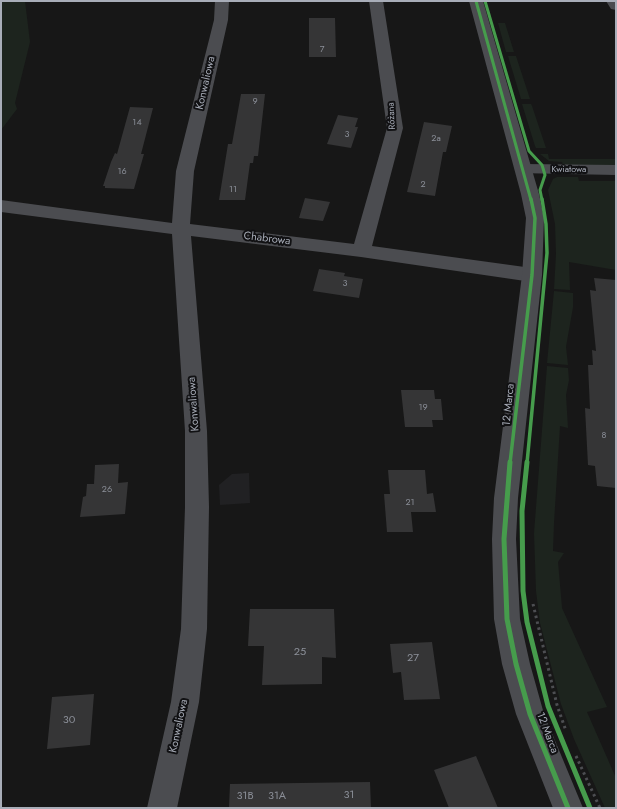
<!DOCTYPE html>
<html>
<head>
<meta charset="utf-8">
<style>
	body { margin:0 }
	#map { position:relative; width:617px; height:809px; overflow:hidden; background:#171717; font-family:Jost,sans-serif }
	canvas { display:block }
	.frame { position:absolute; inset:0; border:2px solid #a8adb8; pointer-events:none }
</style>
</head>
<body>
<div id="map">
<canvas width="617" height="809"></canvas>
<div class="frame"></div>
</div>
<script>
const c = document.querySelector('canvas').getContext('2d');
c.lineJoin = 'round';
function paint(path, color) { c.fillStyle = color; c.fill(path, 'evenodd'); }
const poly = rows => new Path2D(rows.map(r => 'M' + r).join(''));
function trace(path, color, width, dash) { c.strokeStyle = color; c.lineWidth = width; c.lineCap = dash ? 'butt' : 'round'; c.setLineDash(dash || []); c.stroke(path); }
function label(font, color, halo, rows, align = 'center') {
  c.font = font + ' Jost,sans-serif'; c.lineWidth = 4; c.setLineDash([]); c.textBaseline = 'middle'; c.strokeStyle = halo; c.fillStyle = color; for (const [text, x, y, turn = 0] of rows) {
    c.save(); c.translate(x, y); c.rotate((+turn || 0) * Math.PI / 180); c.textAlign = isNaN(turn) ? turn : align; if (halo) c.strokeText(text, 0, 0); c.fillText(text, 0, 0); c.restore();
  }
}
const built = poly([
	[249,473,250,503,220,505,219,485,232,474]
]);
const green = poly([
	[1,1,25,1,30,42,15,103,17,109,1,130],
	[498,23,505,23,514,52,506,52],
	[508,56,516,56,530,99,521,99],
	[531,104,532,106,546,148,536,148,535,146,522,104],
	[540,154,548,154,549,159,616,159,616,166,563,166,562,162,549,161],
	[557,177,578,177,579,181,616,181,616,270,569,262,570,290,554,289,556,254,555,224,548,190,553,179],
	[554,291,573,293,573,307,566,347,568,365,547,363],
	[547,366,568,368,569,380,566,395,568,428,560,426,554,523,553,551,564,553,558,562,562,608,607,707,587,712,616,778,616,808,605,808,574,739,561,704,540,623,536,591,534,533]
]);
const building = poly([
	[309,18,335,18,336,57,309,57],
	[241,94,265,94,258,156,254,156,253,163,250,163,245,200,219,200,228,144,232,144],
	[130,107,153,108,141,154,144,154,134,189,105,188,105,186,103,186,111,162,115,153,117,154],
	[338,115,358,118,355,127,358,127,351,148,327,144],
	[424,122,452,126,446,152,443,152,435,196,407,192],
	[305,198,330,202,323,221,299,218],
	[319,269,345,273,344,276,363,279,359,298,313,291],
	[594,278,616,280,616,488,597,486,595,466,588,465,585,408,590,409,588,365,593,365,592,350,596,351,590,290,596,291],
	[401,390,434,390,435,399,441,399,443,420,432,420,433,427,405,427],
	[119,464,118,483,128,482,125,514,80,517,83,497,86,496,87,484,94,484,95,465],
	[388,470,425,470,427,494,433,493,436,512,411,512,413,532,387,532,384,494,390,494],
	[250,609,334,609,336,658,322,657,322,684,262,685,264,646,248,646],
	[432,642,440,699,404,700,401,672,393,673,390,644],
	[94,694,90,745,47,749,52,697],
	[476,756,498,808,449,808,434,770],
	[370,782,371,808,229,808,230,784]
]);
const path = poly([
	[533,604,557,705,566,731],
	[576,756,600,808]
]);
const minor = poly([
	[215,1,229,1,228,20,194,171,190,224,354,244,387,128,369,1,383,1,403,128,372,246,532,268,539,270,542,275,539,280,532,282,361,257,191,236,207,431,209,507,207,629,199,702,177,808,147,808,171,702,181,629,185,507,185,431,172,234,1,212,1,200,172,223,176,171,214,20,215,1],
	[606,1,616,1,616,10,611,9,606,1],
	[523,164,616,165,616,175,517,173,515,169,517,165,523,164]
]);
const tertiary = poly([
	[469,1,483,1,539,194,544,218,542,275,518,498,516,539,520,619,530,664,544,714,583,808,553,808,516,714,502,664,494,619,492,539,494,498,522,275,526,218,521,194,469,1]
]);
const cyclewayFar2 = poly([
	[476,1,531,200],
	[485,1,529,151,542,165,545,175,540,190,542,200]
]);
const cyclewayFar1 = poly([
	[510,463,532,275,535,218,531,199],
	[527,463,547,253,546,224,542,199]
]);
const cycleway = poly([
	[510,462,504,539,507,619,516,664,530,714,568,808],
	[527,462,522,511,523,591,527,622,548,706,590,808]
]);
const numberNames = [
	["7",322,50],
	["9",255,102],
	["14",137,123],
	["3",347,135],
	["2a",436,139],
	["16",122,172],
	["2",423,185],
	["11",233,190],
	["3",345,284],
	["19",423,408],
	["8",604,436],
	["26",107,490],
	["21",410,503]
];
const farStreetnames = [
	["Różana",392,116,-93],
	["Kwiatowa",569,170]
];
const streetNames = [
	["Konwaliowa",206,83,-77],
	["Chabrowa",267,239,7],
	["Konwaliowa",194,404,-94],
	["12 Marca",509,405,-84],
	["Konwaliowa",179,726,-78],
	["12 Marca",547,733,69]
];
const nearNumbernames = [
	["25",300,652],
	["27",413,658],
	["30",69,720],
	["31",349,795],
	["31B",245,796],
	["31A",277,796]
];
paint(built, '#212123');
paint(green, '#1d241e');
paint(building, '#353536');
trace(path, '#4d4e52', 3, [2.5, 3.5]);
paint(minor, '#4b4c50');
paint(tertiary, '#4b4c50');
trace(cyclewayFar2, '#469c4c', 3);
trace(cyclewayFar1, '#469c4c', 3.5);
trace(cycleway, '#469c4c', 5);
label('9px', '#8b8f98', null, numberNames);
label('9px', '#a8adb8', '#111113', farStreetnames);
label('11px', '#a8adb8', '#111113', streetNames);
label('11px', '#8b8f98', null, nearNumbernames);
</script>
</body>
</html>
